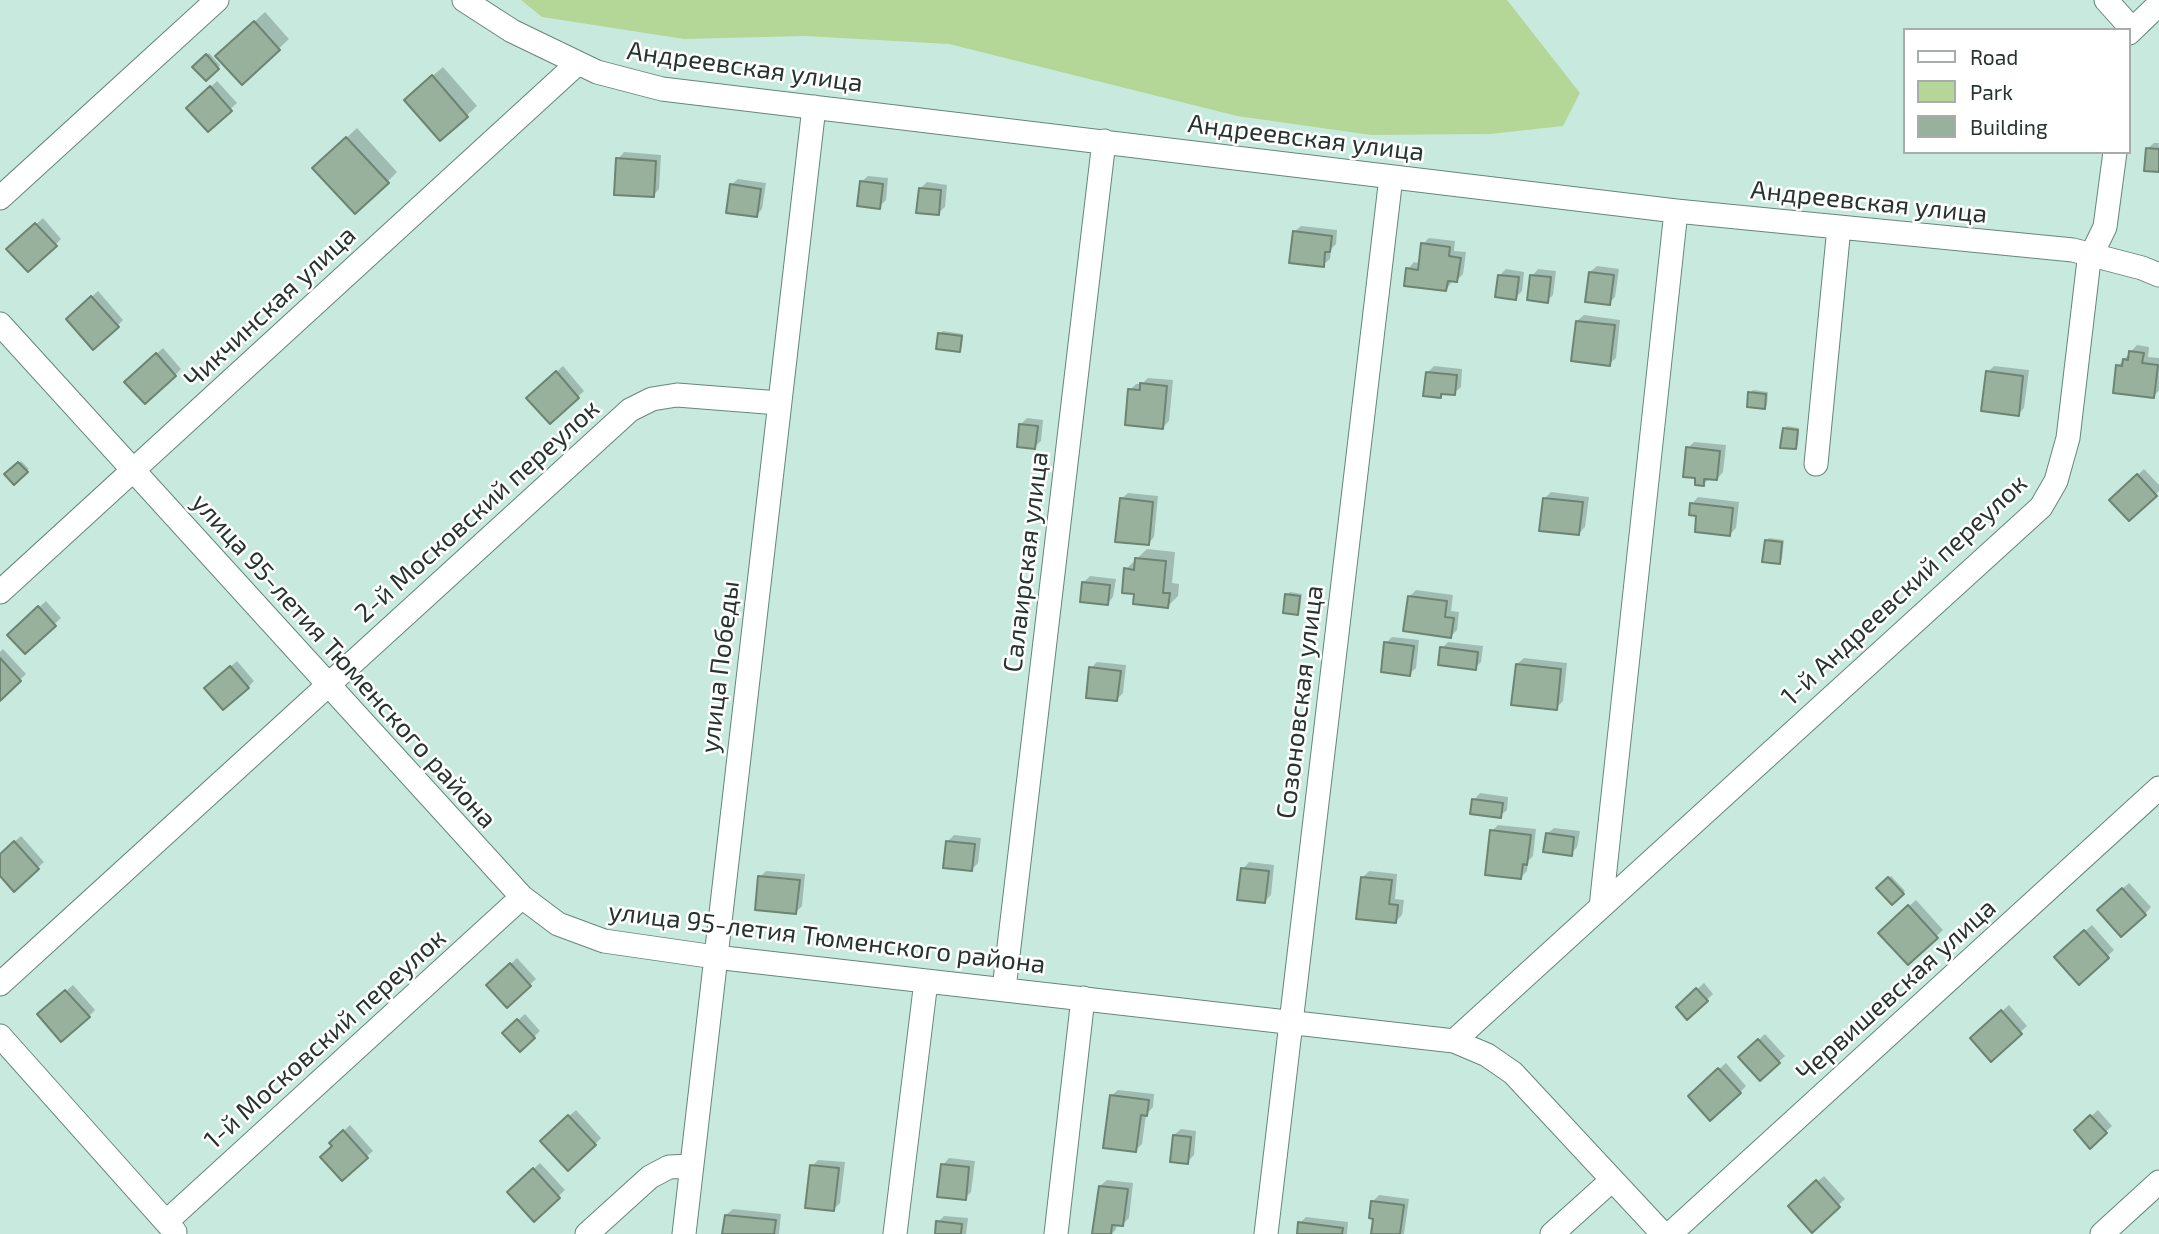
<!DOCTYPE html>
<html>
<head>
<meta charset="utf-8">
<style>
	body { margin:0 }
	#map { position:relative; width:2159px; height:1234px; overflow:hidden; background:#c8eade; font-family:"Exo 2",sans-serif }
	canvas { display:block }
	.legend { position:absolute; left:1903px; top:28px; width:228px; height:126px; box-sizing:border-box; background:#fff; border:2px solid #a8adab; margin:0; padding:9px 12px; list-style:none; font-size:21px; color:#26332e }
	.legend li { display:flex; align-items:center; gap:14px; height:35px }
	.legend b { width:35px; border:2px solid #a8adab }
</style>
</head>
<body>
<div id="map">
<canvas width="2159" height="1234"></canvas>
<ul class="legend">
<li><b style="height:9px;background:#fff"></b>Road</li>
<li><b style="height:19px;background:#b4d696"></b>Park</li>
<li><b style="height:19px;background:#98b19d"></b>Building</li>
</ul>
</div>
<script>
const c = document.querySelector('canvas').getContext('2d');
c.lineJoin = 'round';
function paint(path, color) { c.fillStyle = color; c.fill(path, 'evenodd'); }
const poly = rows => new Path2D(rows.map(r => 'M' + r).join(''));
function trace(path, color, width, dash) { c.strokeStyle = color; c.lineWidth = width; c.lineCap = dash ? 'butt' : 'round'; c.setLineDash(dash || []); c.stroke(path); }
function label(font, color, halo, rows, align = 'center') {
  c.font = font + ' "Exo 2",sans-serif'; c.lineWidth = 5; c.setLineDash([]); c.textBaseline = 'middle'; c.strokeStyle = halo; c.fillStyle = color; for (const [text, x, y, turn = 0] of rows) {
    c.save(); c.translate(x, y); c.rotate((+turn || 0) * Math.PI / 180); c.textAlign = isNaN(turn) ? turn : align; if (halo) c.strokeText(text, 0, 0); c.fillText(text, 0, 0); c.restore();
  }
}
const green = poly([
	[521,0,1507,0,1580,93,1563,126,1490,134,1371,135,1237,116,949,44,805,36,684,39,542,17]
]);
const shadow = poly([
	[265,12,289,39,242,83,227,47],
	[209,53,220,65,206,79,195,67],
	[443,67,477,106,441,139,416,90],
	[217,81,237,103,208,130,189,108],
	[357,128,397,172,387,182,325,158],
	[2154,143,2159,143,2159,171,2147,149],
	[624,152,661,155,659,189,653,196,618,159],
	[868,176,888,178,886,200,879,207,861,182],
	[738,179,766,183,762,209,756,216,731,185],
	[927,182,947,185,945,207,938,213,920,189],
	[43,218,61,239,55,245,15,243],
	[1301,226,1337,230,1336,244,1331,249,1330,259,1323,265,1294,232],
	[1429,238,1455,241,1454,251,1466,252,1463,274,1457,280,1453,280,1446,290,1408,269,1414,262,1420,263,1423,244],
	[1597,266,1619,269,1615,297,1609,303,1590,272],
	[1506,269,1524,272,1522,291,1515,298,1499,276],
	[1538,269,1556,271,1553,295,1547,301,1532,276],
	[98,291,123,320,117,326,74,313],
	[1584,315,1620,320,1616,358,1609,364,1577,321],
	[943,331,963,334,962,347,959,350,940,334],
	[2137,345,2149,347,2148,357,2159,358,2159,391,2153,396,2118,366],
	[163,348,181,369,175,375,133,375],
	[563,366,584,391,550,422,535,392],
	[1434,366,1462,369,1461,387,1454,393,1444,392,1440,396,1427,373],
	[1994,366,2029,370,2024,408,2018,414,1988,372],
	[1148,378,1173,380,1169,421,1163,427,1130,390,1136,384,1142,384],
	[1753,390,1768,392,1767,405,1764,407,1750,393],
	[1027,418,1043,420,1041,441,1034,447,1021,424],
	[1787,426,1799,428,1798,445,1795,448,1784,429],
	[1694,442,1726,445,1723,472,1717,479,1710,478,1703,485,1688,448],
	[21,461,29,469,14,482,7,474],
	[2144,469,2159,485,2159,491,2129,519,2112,500],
	[1551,492,1589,497,1585,527,1579,533,1544,499],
	[1128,493,1158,496,1154,537,1148,544,1121,499],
	[1698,497,1739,502,1736,528,1730,534,1698,514,1692,504],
	[1769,538,1784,540,1782,559,1779,562,1766,541],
	[1147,549,1175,552,1172,583,1179,584,1178,596,1168,606,1136,592,1126,569],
	[1090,576,1116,579,1113,597,1107,604,1084,582],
	[1416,590,1453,595,1451,611,1459,612,1457,630,1451,636,1409,597],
	[1290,592,1302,594,1300,610,1298,613,1287,595],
	[46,601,61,618,25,652,9,635],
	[1392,637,1419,640,1416,668,1409,674,1386,643],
	[1448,642,1483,646,1481,662,1475,668,1442,648],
	[3,649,26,674,0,699,0,652],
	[1524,658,1567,663,1563,701,1556,708,1517,664],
	[237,661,254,681,248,687,213,682],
	[1097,662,1126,665,1123,693,1117,699,1091,668],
	[1480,793,1508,797,1507,810,1500,816,1474,800],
	[1498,825,1536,829,1533,856,1528,861,1527,871,1520,878,1492,831],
	[1554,828,1580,831,1577,847,1571,854,1547,834],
	[954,835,981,838,978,863,971,870,948,841],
	[21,836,44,862,14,889,0,874,0,855],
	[1249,862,1274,865,1271,895,1265,901,1243,869],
	[766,871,805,874,802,906,796,912,760,877],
	[1369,871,1397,874,1395,899,1404,900,1402,915,1396,921,1363,877],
	[1891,876,1905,891,1892,903,1879,888],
	[2129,883,2151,907,2145,914,2106,904],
	[1916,900,1943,930,1908,963,1880,933],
	[2092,925,2114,950,2079,982,2062,951],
	[517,958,536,979,507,1005,489,985],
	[1704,983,1713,994,1688,1018,1678,1007],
	[73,985,95,1010,89,1016,46,1008],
	[2009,1005,2027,1026,1991,1059,1979,1032],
	[525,1014,540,1031,520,1050,504,1033],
	[1765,1034,1785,1056,1760,1079,1741,1057],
	[1726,1063,1746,1086,1740,1092,1696,1090],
	[1118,1090,1154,1094,1153,1107,1146,1115,1142,1144,1136,1150,1111,1096],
	[576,1110,601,1138,595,1144,549,1134],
	[2098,1110,2112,1126,2090,1146,2076,1130],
	[350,1125,373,1151,366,1157,331,1143],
	[1181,1129,1196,1131,1194,1155,1187,1162,1174,1135],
	[949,1158,975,1161,971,1192,965,1198,943,1165],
	[818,1160,845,1162,840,1203,833,1210,812,1166],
	[540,1163,565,1190,534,1219,509,1192],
	[1824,1176,1845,1199,1812,1230,1796,1200],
	[1107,1180,1133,1183,1129,1218,1123,1224,1117,1224,1116,1229,1112,1234,1094,1234,1100,1186],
	[1379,1195,1409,1199,1404,1234,1373,1234,1375,1217,1373,1201],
	[733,1209,781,1214,779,1234,724,1234,726,1215],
	[944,1216,968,1218,966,1234,937,1234,938,1222],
	[1306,1217,1348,1222,1347,1234,1298,1234,1300,1223]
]);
const building = poly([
	[254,21,280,50,242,85,215,56,254,21],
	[206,54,219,69,206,81,192,67,206,54],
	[432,75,468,117,440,141,404,100,432,75],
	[210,86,232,111,208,132,186,108,210,86],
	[346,137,389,183,355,214,312,168,346,137],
	[2146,148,2159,149,2159,172,2144,171,2146,148],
	[616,158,656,161,654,197,614,195,616,158],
	[860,181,883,184,880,209,857,206,860,181],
	[730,184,761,189,757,217,726,213,730,184],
	[919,188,941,190,939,215,916,213,919,188],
	[35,223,57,246,28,272,6,249,35,223],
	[1293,231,1332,236,1330,252,1325,252,1324,267,1289,263,1293,231],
	[1421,243,1450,247,1449,256,1461,258,1457,282,1448,281,1446,291,1404,286,1406,268,1418,270,1421,243],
	[1589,272,1614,275,1610,305,1585,302,1589,272],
	[1498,275,1519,277,1516,300,1495,297,1498,275],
	[1530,275,1551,277,1548,303,1527,300,1530,275],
	[91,296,119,327,93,350,66,319,91,296],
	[1576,321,1615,325,1610,366,1571,361,1576,321],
	[938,333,962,336,960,352,936,349,938,333],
	[2129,351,2144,353,2142,363,2158,365,2154,398,2113,393,2116,365,2122,366,2123,359,2128,360,2129,351],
	[156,353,176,376,145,404,124,382,156,353],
	[556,371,579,398,550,424,526,398,556,371],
	[1986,371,2023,376,2019,416,1981,411,1986,371],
	[1426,372,1457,375,1455,395,1441,394,1441,398,1423,396,1426,372],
	[1140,383,1167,386,1163,429,1125,425,1128,389,1140,390,1140,383],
	[1748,392,1766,394,1765,409,1747,407,1748,392],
	[1019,424,1038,426,1035,449,1017,447,1019,424],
	[1783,428,1798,430,1796,449,1780,448,1783,428],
	[1686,447,1720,451,1717,480,1704,479,1704,486,1695,485,1695,478,1683,477,1686,447],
	[18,462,28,472,14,485,4,474,18,462],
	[2137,474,2157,496,2129,521,2109,500,2137,474],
	[1120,498,1153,502,1149,545,1115,542,1120,498],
	[1543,498,1583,502,1579,535,1539,531,1543,498],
	[1690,503,1733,508,1730,536,1695,532,1696,516,1689,515,1690,503],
	[1765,540,1782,542,1780,564,1762,562,1765,540],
	[1135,558,1166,561,1163,593,1170,593,1168,608,1133,604,1134,594,1122,593,1124,568,1134,570,1135,558],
	[1082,582,1110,585,1108,605,1080,602,1082,582],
	[1285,594,1300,596,1298,615,1283,613,1285,594],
	[1408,596,1447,601,1445,617,1454,618,1451,638,1403,631,1408,596],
	[38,606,56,626,25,654,7,635,38,606],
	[1384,642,1414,646,1410,676,1381,672,1384,642],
	[1440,647,1478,652,1476,670,1438,665,1440,647],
	[0,658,21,681,0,701,0,658],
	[1516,664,1561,669,1557,710,1511,705,1516,664],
	[230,666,249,688,223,710,204,688,230,666],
	[1089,667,1121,671,1117,701,1086,698,1089,667],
	[1472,799,1503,803,1501,818,1470,814,1472,799],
	[1490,830,1531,835,1527,865,1523,864,1521,879,1485,875,1490,830],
	[1546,833,1574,837,1572,856,1543,852,1546,833],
	[14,841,39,869,14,892,0,876,0,854,14,841],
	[946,841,975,844,972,871,943,868,946,841],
	[1241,868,1269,871,1265,903,1237,900,1241,868],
	[758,876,800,880,796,914,755,910,758,876],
	[1361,877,1392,880,1389,904,1398,905,1396,923,1356,919,1361,877],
	[1888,877,1904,894,1892,905,1876,888,1888,877],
	[2122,888,2146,915,2121,937,2097,910,2122,888],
	[1908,905,1938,938,1908,965,1878,933,1908,905],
	[2084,930,2109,958,2079,985,2054,957,2084,930],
	[510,963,531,986,507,1008,486,985,510,963],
	[1696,988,1708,1001,1687,1020,1676,1007,1696,988],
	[65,990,90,1017,61,1042,37,1014,65,990],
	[2001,1010,2022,1034,1991,1062,1970,1038,2001,1010],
	[517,1019,535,1038,520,1052,502,1033,517,1019],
	[1758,1039,1780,1063,1760,1081,1738,1057,1758,1039],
	[1718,1068,1741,1093,1710,1121,1688,1096,1718,1068],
	[1110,1095,1149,1100,1147,1116,1141,1115,1136,1152,1103,1148,1110,1095],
	[568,1115,596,1145,568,1171,540,1141,568,1115],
	[2090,1115,2107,1133,2090,1149,2074,1130,2090,1115],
	[343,1130,368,1158,342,1181,320,1157,332,1146,329,1143,343,1130],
	[1173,1135,1191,1137,1188,1164,1170,1162,1173,1135],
	[941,1164,969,1167,966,1200,937,1197,941,1164],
	[810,1165,839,1168,834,1211,805,1208,810,1165],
	[533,1168,560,1198,534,1222,507,1192,533,1168],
	[1816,1180,1840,1207,1812,1233,1788,1206,1816,1180],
	[1099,1186,1128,1189,1123,1226,1112,1225,1111,1234,1092,1234,1099,1186],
	[1371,1201,1404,1205,1400,1234,1371,1234,1373,1219,1369,1218,1371,1201],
	[725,1215,776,1220,774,1234,722,1234,725,1215],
	[936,1221,962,1224,961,1234,935,1234,936,1221],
	[1298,1222,1343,1228,1342,1234,1297,1234,1298,1222]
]);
const minor = poly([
	[464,0,512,31,597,72,662,89,1676,211,2073,250,2142,268,2159,275],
	[2106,0,2132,29],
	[2129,33,2159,4],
	[0,198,217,0],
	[0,324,522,897,558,924,604,941,715,957,1454,1041,1487,1055,1513,1073,1663,1234],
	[1816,464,1839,227],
	[0,592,578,63],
	[1601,907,2041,507,2056,481,2068,438,2089,260,2105,227,2115,152],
	[0,984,630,410,652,399,677,395,779,403],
	[1004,989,1104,141],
	[0,1036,175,1232],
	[1454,1041,1601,907,1676,211],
	[166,1222,522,897],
	[587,1234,650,1177,669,1167,691,1166],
	[684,1234,814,107],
	[895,1234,926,981],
	[1056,1234,1083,998],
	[1266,1234,1391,177],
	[1552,1234,1612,1180],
	[1670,1234,2159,788],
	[2102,1234,2159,1182]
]);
const streetNames = [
	["Андреевская улица",745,67,8],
	["Андреевская улица",1306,138,7],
	["Андреевская улица",1869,202,6],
	["Чикчинская улица",270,307,-43],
	["2-й Московский переулок",477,511,-42],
	["Салаирская улица",1026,562,-83],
	["1-й Андреевский переулок",1904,590,-43],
	["улица 95-летия Тюменского района",344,661,48],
	["улица Победы",720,667,-83],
	["Созоновская улица",1300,702,-83],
	["улица 95-летия Тюменского района",827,938,7],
	["Червишевская улица",1896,990,-42],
	["1-й Московский переулок",325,1039,-42]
];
paint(green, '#b4d696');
paint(shadow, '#0003');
paint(building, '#98b19d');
trace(building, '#6c8471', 2);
trace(minor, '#66867b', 25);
trace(minor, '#fff', 23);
label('26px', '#26332e', '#fff', streetNames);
</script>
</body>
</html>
